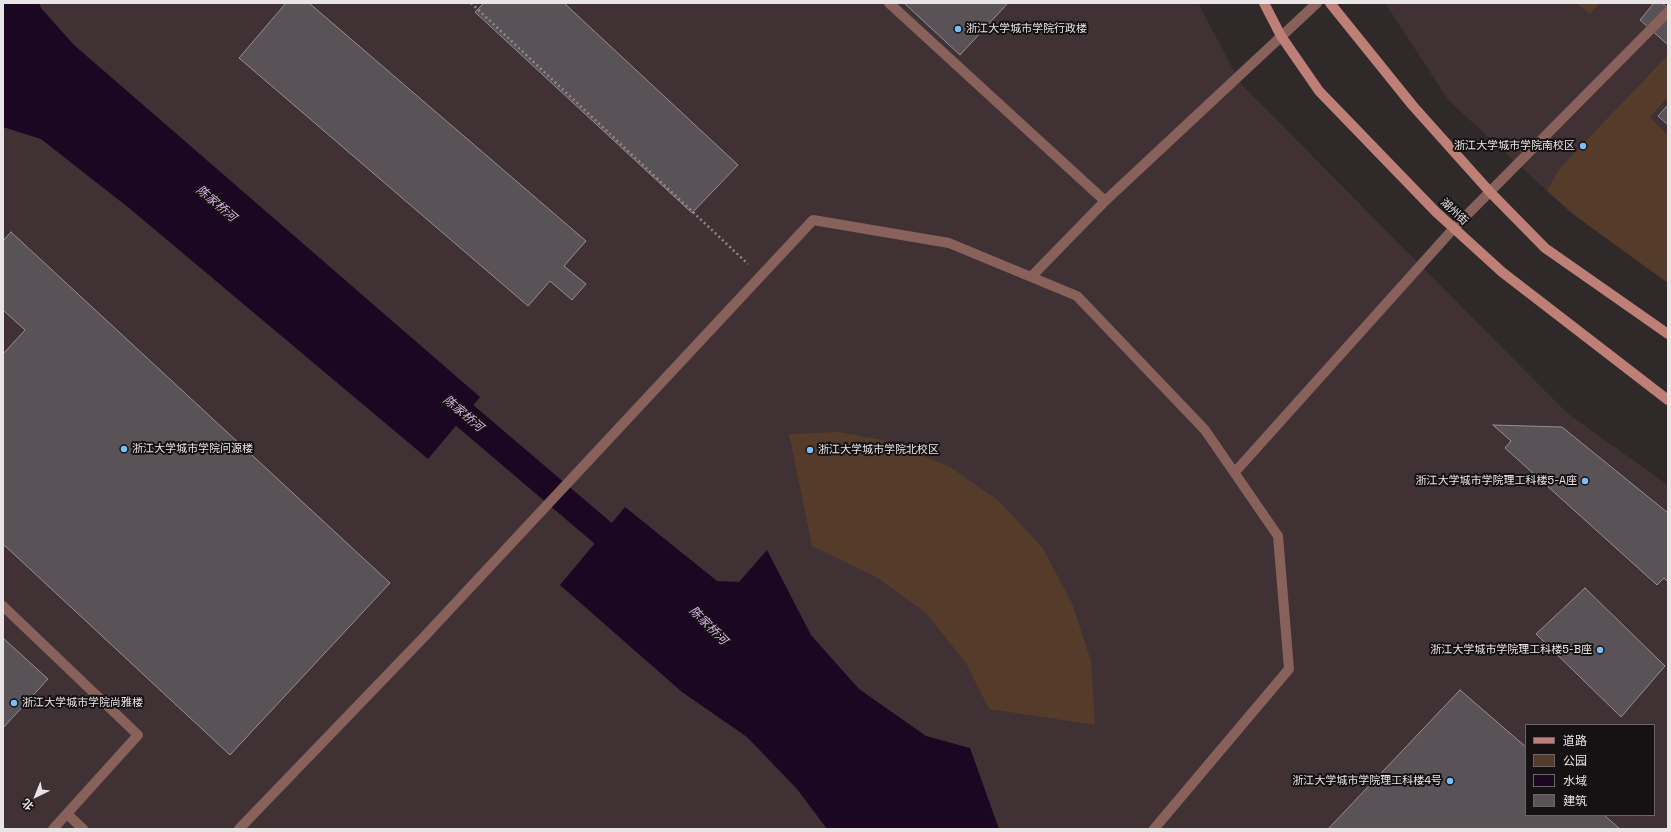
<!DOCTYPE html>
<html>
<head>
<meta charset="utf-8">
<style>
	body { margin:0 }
	#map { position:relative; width:1671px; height:832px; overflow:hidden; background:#30292a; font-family:"Space Grotesk","Noto Sans SC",sans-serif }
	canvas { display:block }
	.frame { position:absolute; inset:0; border:4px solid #e9e4e5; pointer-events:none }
	.legend { position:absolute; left:1525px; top:724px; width:130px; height:92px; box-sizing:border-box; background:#161213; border:1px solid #6a6667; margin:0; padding:5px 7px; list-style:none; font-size:12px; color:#e9e4e5 }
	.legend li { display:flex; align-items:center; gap:8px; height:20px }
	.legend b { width:20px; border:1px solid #6a6667 }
	.north { position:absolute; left:16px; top:776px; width:40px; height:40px; -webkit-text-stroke:3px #161213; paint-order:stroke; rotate:223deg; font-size:11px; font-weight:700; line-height:16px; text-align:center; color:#e9e4e5 }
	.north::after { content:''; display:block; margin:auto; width:14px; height:18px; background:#e9e4e5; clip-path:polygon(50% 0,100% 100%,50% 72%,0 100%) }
</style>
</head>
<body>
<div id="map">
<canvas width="1671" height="832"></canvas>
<div class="frame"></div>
<ul class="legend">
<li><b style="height:5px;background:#be7f76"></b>道路</li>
<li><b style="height:11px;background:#553b2a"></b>公园</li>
<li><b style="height:11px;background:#1b0722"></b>水域</li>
<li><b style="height:11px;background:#595256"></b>建筑</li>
</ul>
<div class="north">北</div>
</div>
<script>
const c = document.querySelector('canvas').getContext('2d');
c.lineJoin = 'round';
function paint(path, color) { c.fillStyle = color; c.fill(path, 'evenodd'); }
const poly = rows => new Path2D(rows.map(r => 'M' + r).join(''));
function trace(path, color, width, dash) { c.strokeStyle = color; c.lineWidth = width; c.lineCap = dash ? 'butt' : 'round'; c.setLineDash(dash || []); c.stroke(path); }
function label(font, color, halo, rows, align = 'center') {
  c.font = font + ' "Space Grotesk","Noto Sans SC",sans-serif'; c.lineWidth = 4; c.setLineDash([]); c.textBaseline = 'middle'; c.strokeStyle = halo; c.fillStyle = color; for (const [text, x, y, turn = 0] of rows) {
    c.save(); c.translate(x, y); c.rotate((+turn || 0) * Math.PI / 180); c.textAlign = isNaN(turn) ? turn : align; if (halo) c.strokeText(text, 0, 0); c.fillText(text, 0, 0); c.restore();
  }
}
const built = poly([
	[3,3,1198,3,1241,84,1568,414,1668,485,1668,829,3,829],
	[1526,725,1654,725,1654,815,1526,815],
	[1385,3,1668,3,1668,283,1569,211,1449,101]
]);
const green = poly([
	[1577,3,1600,3,1590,14],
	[1668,55,1668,97,1650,117,1668,136,1668,283,1577,217,1547,191,1560,168],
	[839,432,887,441,950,467,999,501,1042,547,1072,603,1091,661,1095,725,989,709,966,663,925,612,876,577,812,546,789,434]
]);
const water = poly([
	[3,3,39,3,41,8,74,45,480,397,428,459,129,208,41,139,3,127],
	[625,507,717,581,739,582,767,550,811,635,859,689,926,736,970,748,999,829,827,829,797,789,747,737,682,692,560,585]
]);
const canal = poly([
	[436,391,631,557]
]);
const building = poly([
	[286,3,309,3,586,241,564,266,586,284,572,300,550,281,528,306,239,58,286,3],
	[484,3,564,3,738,165,692,213,475,12,484,3],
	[904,3,1008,3,960,55,904,3],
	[1654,3,1662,3,1668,8,1668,45,1640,20,1654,3],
	[1668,105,1668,125,1658,116,1668,105],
	[11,232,390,583,230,755,3,544,3,354,25,330,3,310,3,241,11,232],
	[1493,425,1562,427,1668,513,1668,582,1664,578,1657,585,1505,448,1511,441,1493,425],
	[1585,588,1665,666,1621,717,1536,634,1585,588],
	[3,638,48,679,3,728,3,638],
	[1460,690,1526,747,1526,815,1604,815,1620,829,1328,829,1460,690]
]);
const path = poly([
	[471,3,748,264]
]);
const minor = poly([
	[889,3,1105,201],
	[1031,277,1105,201,1317,3],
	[1235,472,1454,228,1668,12],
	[3,606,138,735,53,829],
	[67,814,83,829],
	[239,829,423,638,813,220,949,243,1077,296,1205,430,1278,536,1289,669,1154,829]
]);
const secondary = poly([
	[1264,3,1281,36,1319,91,1436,212,1502,272,1668,400],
	[1330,3,1413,106,1490,192,1545,248,1668,334]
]);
const markers = [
	[958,29,4,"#7abef8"],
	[1583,146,4,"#7abef8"],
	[124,449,4,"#7abef8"],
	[810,450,4,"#7abef8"],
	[1585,481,4,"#7abef8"],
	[1600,650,4,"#7abef8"],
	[14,703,4,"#7abef8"],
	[1450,781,4,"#7abef8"]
];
const poiNames = [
	["浙江大学城市学院行政楼",966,29],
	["浙江大学城市学院南校区",1575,146,"right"],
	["浙江大学城市学院问源楼",132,449],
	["浙江大学城市学院北校区",818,450],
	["浙江大学城市学院理工科楼5-A座",1577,481,"right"],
	["浙江大学城市学院理工科楼5-B座",1592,650,"right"],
	["浙江大学城市学院尚雅楼",22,703],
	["浙江大学城市学院理工科楼4号",1442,781,"right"]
];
const streetNames = [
	["湖州街",1454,212,43]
];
const waterNames = [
	["陈家桥河",216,204,40],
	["陈家桥河",463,414,40],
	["陈家桥河",708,626,45]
];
paint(built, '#3f3134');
paint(green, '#553b2a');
paint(water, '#1b0722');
trace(canal, '#1b0722', 27);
paint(building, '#595256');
trace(building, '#978e93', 1);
trace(path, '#8f898a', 2.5, [2, 3]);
trace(minor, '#89615b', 10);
trace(secondary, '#be7f76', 10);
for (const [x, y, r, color] of markers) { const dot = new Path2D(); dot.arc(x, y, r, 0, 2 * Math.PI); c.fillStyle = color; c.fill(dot); trace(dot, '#161213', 1.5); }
label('11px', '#e9e4e5', '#161213', poiNames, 'left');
label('11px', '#e9e4e5', '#161213', streetNames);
label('italic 12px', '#deb5ed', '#161213', waterNames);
</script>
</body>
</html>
